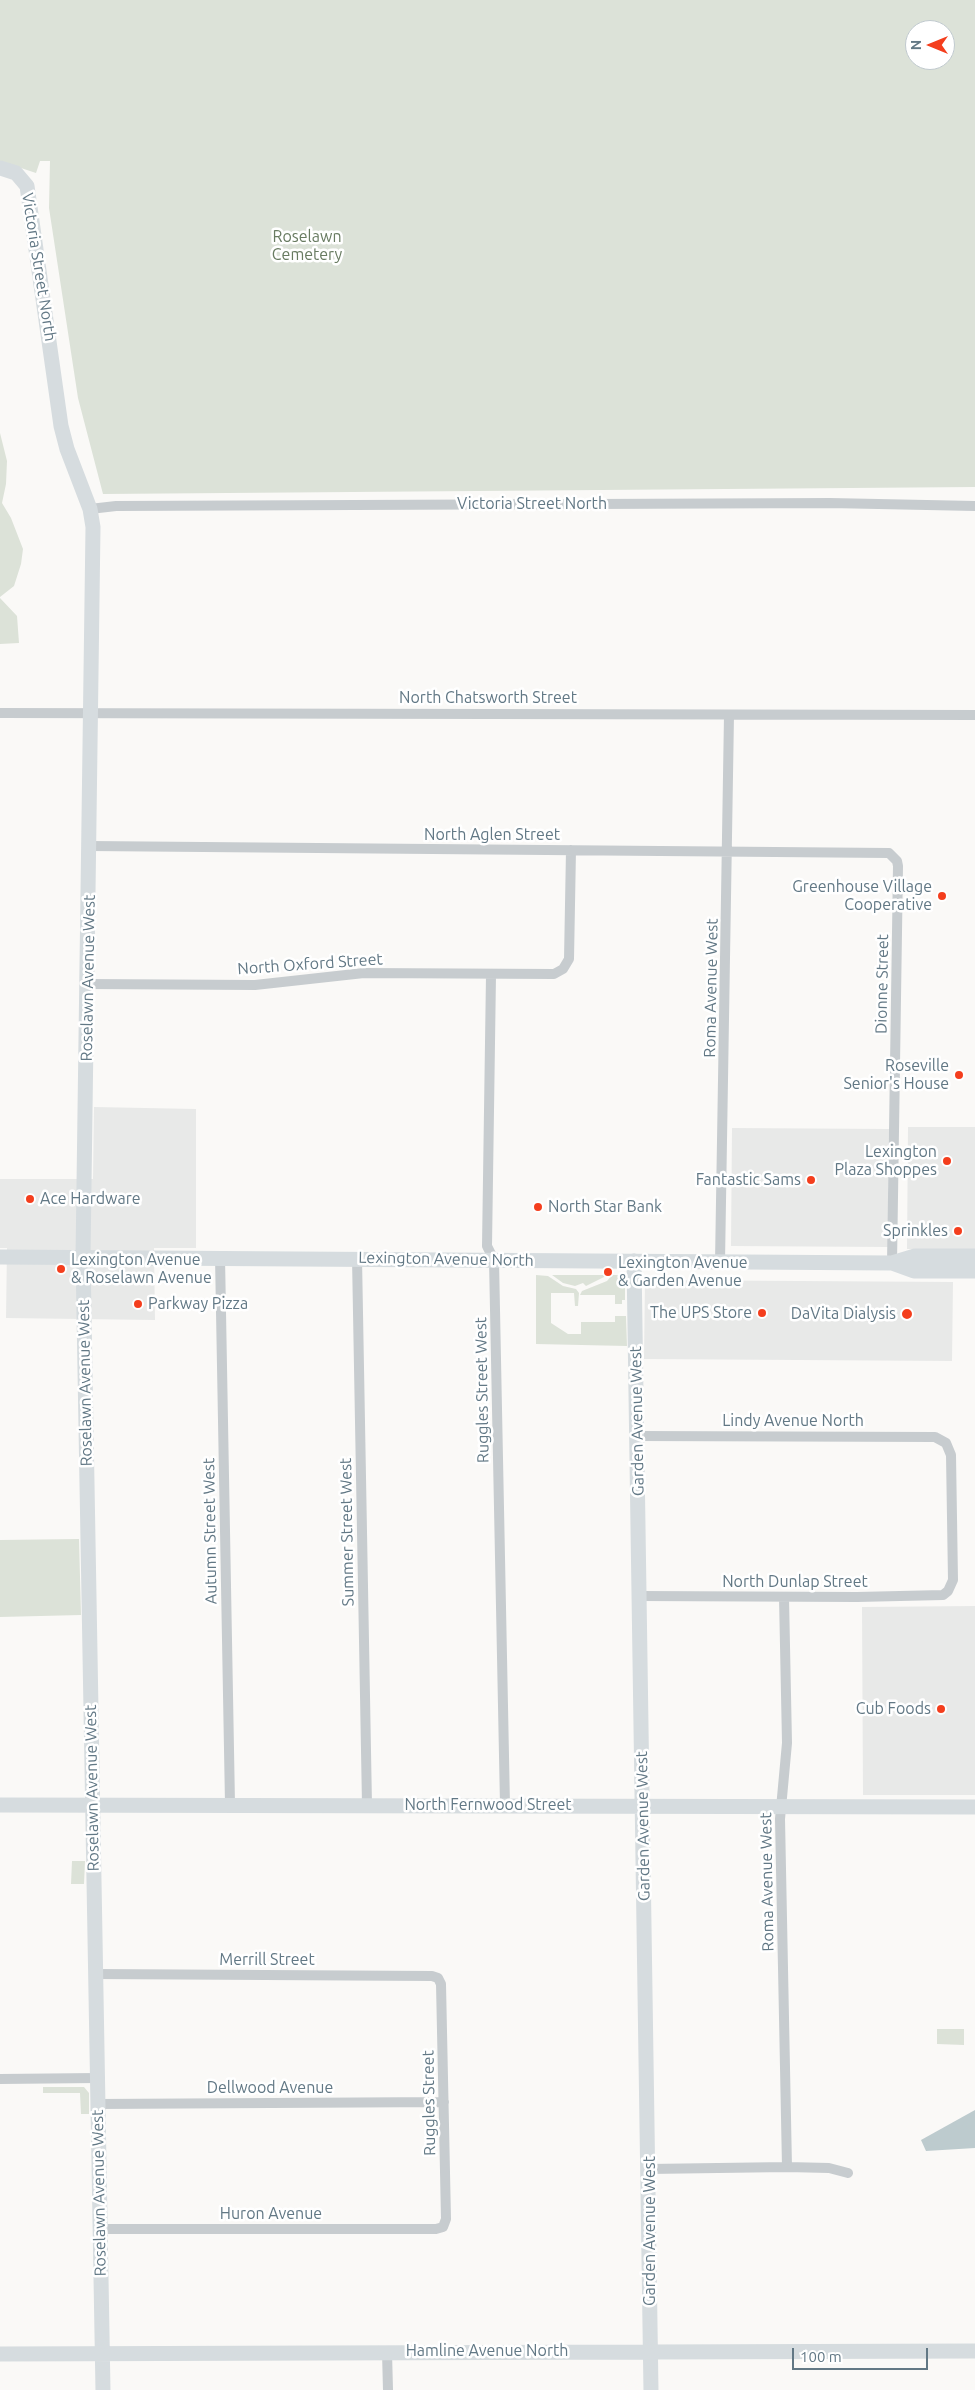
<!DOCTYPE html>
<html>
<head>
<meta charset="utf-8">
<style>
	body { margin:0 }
	#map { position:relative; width:975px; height:2390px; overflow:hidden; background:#faf9f7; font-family:Ubuntu,sans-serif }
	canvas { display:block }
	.north { position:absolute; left:905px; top:20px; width:50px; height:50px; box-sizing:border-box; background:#fff; border:1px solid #c0c9ce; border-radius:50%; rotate:270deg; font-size:14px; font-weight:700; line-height:20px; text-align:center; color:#627885 }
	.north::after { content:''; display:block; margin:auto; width:18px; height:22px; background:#f43e1d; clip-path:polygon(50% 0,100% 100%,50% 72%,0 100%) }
	.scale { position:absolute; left:792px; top:2348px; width:136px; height:22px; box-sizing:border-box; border:2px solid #627885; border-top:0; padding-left:6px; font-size:15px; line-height:18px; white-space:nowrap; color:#627885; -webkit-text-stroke:4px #fff; paint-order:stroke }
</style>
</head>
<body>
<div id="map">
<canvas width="975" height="2390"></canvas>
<div class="north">N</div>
<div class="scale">100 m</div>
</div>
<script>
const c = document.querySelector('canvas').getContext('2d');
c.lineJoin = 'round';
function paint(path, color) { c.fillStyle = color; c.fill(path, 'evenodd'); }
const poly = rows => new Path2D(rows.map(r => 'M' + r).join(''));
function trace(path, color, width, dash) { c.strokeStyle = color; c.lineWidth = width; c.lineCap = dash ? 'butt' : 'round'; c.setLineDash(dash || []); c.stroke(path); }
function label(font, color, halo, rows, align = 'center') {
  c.font = font + ' Ubuntu,sans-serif'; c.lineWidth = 5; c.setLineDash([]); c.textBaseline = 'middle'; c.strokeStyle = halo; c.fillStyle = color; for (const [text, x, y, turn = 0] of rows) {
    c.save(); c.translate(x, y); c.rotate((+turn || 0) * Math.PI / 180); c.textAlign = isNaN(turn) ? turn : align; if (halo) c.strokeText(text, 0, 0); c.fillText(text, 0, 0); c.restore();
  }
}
const built = poly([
	[94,1107,196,1109,196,1248,154,1248,155,1320,6,1318,7,1248,0,1248,0,1179,93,1179],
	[908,1127,975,1127,975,1249,907,1249],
	[732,1128,889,1129,888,1247,731,1246],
	[645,1280,953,1282,952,1361,644,1359],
	[975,1606,975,1795,863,1795,862,1607]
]);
const green = poly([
	[0,0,975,0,975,487,103,494,78,398,49,208,50,161,40,161,36,173,0,161],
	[915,30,945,30,945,60,915,60],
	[0,433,7,461,6,484,2,503,11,518,23,549,21,564,14,586,0,597],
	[0,598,17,616,19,643,0,644],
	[536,1275,548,1276,563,1286,576,1289,579,1293,578,1306,575,1306,574,1293,551,1293,551,1323,568,1334,581,1334,581,1322,615,1322,615,1316,626,1316,627,1346,536,1344],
	[552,1275,608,1275,586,1286,583,1283,575,1286,563,1283],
	[612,1275,622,1275,625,1280,625,1300,622,1300,622,1304,615,1304,615,1295,580,1295,582,1291,607,1281],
	[79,1539,81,1615,0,1617,0,1540],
	[72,1861,85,1861,84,1884,71,1884],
	[937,2029,964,2029,964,2045,937,2044],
	[43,2087,84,2087,89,2093,89,2114,81,2114,80,2093,43,2093]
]);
const water = poly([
	[975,2110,975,2148,926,2151,921,2140]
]);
const street = poly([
	[90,509,116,506,830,503,975,506],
	[0,713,975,715],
	[89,846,889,853,897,861,898,866,892,1263],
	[491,975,487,1246,494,1260,505,1805],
	[87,984,255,985,364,973,554,974,563,969,569,959,571,850],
	[220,1257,230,1804],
	[357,1258,367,1805],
	[720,1262,729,715],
	[637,1436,935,1437,946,1443,951,1455,953,1580,948,1591,943,1595,857,1597,640,1596],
	[784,1597,787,1743,780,1819,787,2167],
	[96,1974,432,1976,438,1978,441,1984,446,2219,443,2227,436,2229,99,2229],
	[0,2079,97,2078],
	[97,2104,444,2102],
	[649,2169,787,2167,829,2168,848,2173],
	[387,2352,388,2390]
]);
const secondary = poly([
	[0,168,16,173,27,186,61,426,67,449,90,509,93,527,83,1257,103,2390],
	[0,1257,892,1263,915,1256,975,1256],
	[634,1261,651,2390],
	[892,1263,914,1271,975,1271],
	[0,1805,975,1807],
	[0,2354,975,2351]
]);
const markers = [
	[942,896,5,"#f43e1d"],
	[959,1075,5,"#f43e1d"],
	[947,1161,5,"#f43e1d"],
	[811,1180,5,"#f43e1d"],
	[30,1199,5,"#f43e1d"],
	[538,1207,5,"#f43e1d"],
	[958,1231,5,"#f43e1d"],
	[61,1269,5,"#f43e1d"],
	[608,1272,5,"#f43e1d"],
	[138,1304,5,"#f43e1d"],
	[762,1313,5,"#f43e1d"],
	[907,1314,6,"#f43e1d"],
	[941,1709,5,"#f43e1d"]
];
const parkNames = [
	["Roselawn",307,237],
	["Cemetery",307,255]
];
const streetNames = [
	["Victoria Street North",39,267,81],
	["Victoria Street North",532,504],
	["North Chatsworth Street",488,698],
	["North Aglen Street",492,835],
	["North Oxford Street",310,964,-4],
	["Roselawn Avenue West",88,978,-89],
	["Dionne Street",882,984,-89],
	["Roma Avenue West",711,988,-89],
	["Lexington Avenue North",446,1259,1],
	["Roselawn Avenue West",85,1383,-91],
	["Ruggles Street West",482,1390,-91],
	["Garden Avenue West",637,1421,-91],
	["Lindy Avenue North",793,1421],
	["Autumn Street West",210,1531,-91],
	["Summer Street West",347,1532,-91],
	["North Dunlap Street",795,1582],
	["Roselawn Avenue West",92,1788,-91],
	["North Fernwood Street",488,1805],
	["Garden Avenue West",643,1826,-91],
	["Roma Avenue West",767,1882,-91],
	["Merrill Street",267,1960],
	["Dellwood Avenue",270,2088],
	["Ruggles Street",429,2103,-91],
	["Roselawn Avenue West",99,2193,-91],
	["Huron Avenue",271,2214],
	["Garden Avenue West",650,2231,-90],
	["Hamline Avenue North",487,2351]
];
const poiNames = [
	["Greenhouse Village",932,887],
	["Cooperative",932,905],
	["Roseville",949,1066],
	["Senior's House",949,1084],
	["Lexington",937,1152],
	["Plaza Shoppes",937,1170],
	["Fantastic Sams",801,1180],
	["Ace Hardware",40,1199,"left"],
	["North Star Bank",548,1207,"left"],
	["Sprinkles",948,1231],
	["Lexington Avenue",71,1260,"left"],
	["& Roselawn Avenue",71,1278,"left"],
	["Lexington Avenue",618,1263,"left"],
	["& Garden Avenue",618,1281,"left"],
	["Parkway Pizza",148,1304,"left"],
	["The UPS Store",752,1313],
	["DaVita Dialysis",896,1314],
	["Cub Foods",931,1709]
];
paint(built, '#e8e9e8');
paint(green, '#dce2d8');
paint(water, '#bdcbce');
trace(street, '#c7cccf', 10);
trace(secondary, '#d6dcdf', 15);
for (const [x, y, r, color] of markers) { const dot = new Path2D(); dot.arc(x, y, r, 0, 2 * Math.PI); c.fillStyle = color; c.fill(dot); trace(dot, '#fff', 2); }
label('16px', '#687b61', '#fff', parkNames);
label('16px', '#627885', '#fff', streetNames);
label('16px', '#627885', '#fff', poiNames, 'right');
</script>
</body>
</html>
